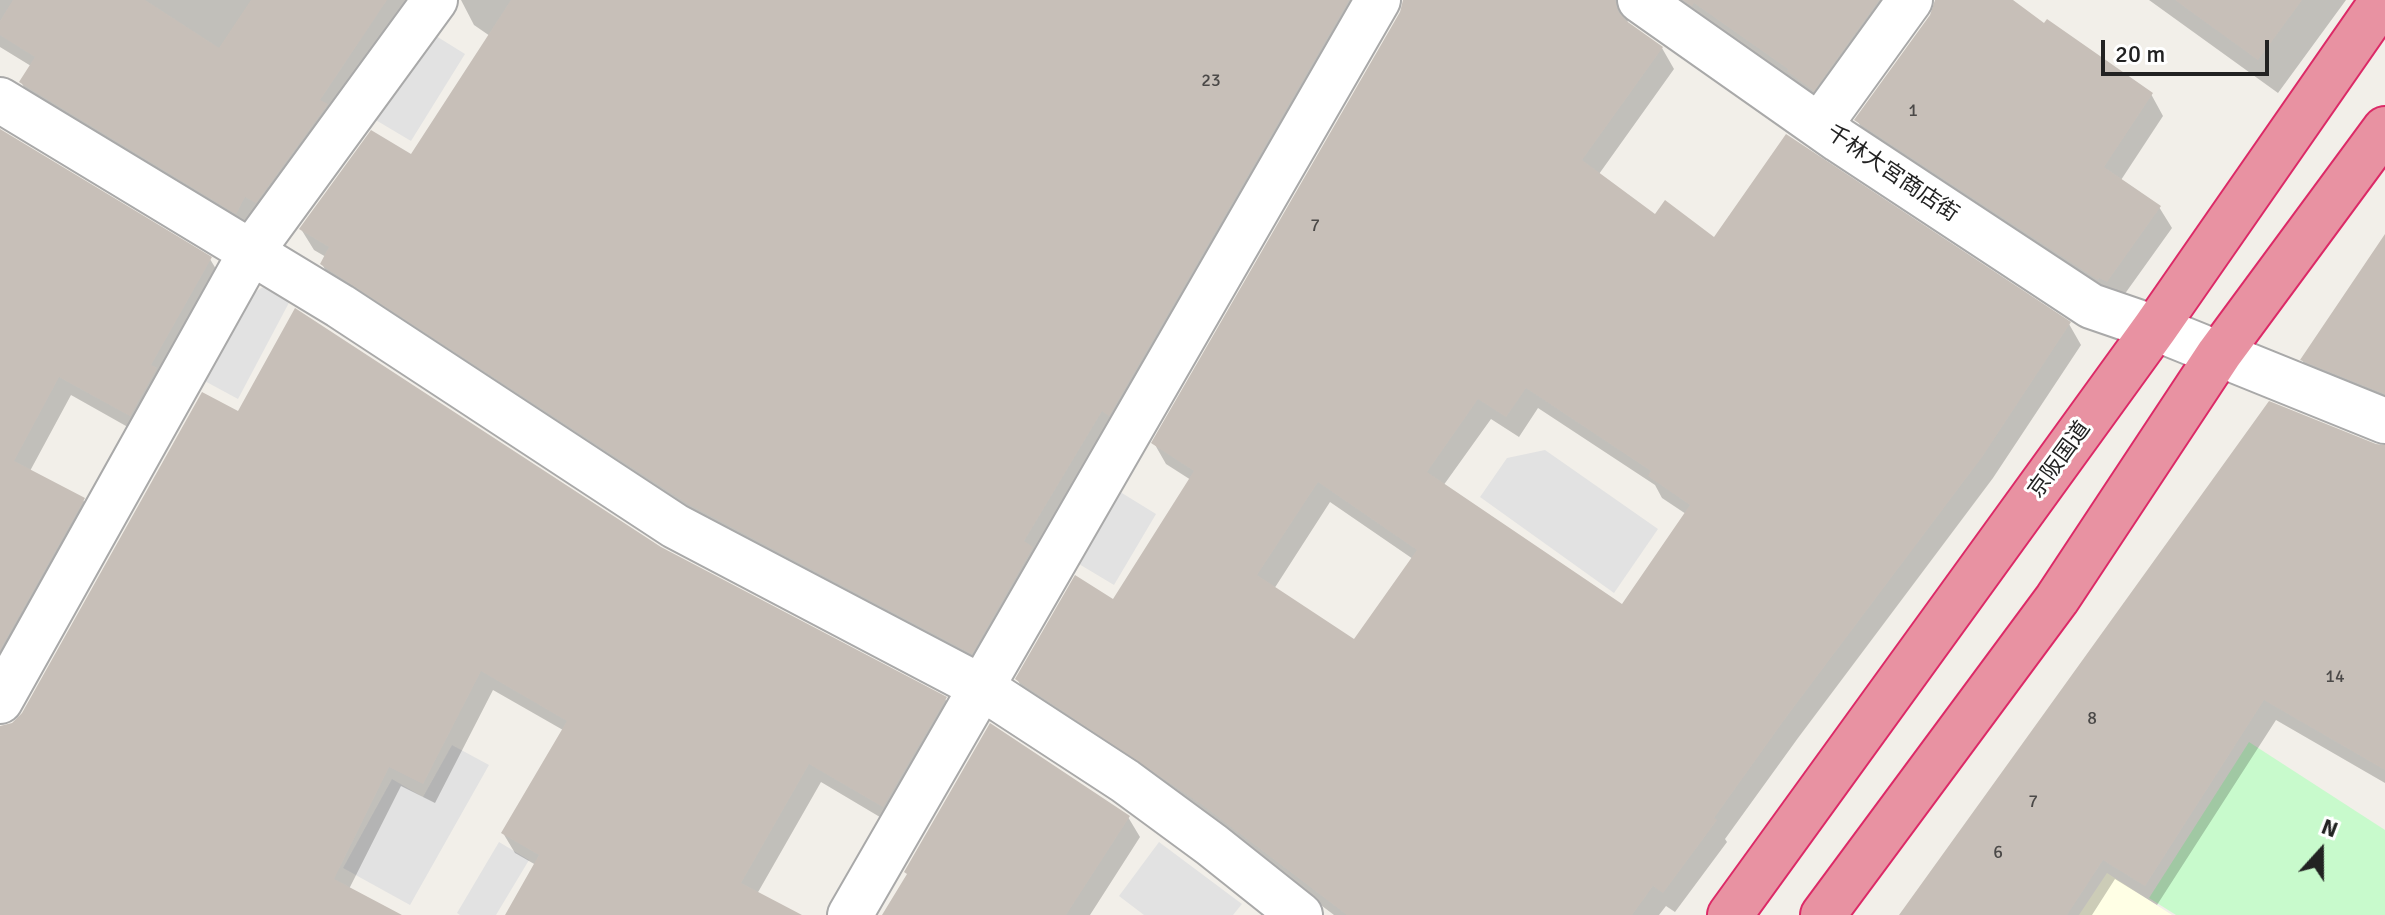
<!DOCTYPE html>
<html>
<head>
<meta charset="utf-8">
<style>
	body { margin:0 }
	#map { position:relative; width:2385px; height:915px; overflow:hidden; background:#f2efe9; font-family:Signika,sans-serif }
	canvas { display:block }
	.north { position:absolute; left:2281px; top:811px; width:80px; height:80px; -webkit-text-stroke:6px #fff; paint-order:stroke; rotate:21deg; font-size:22px; font-weight:700; line-height:32px; text-align:center; color:#222 }
	.north::after { content:''; display:block; margin:auto; width:28px; height:36px; background:#222; clip-path:polygon(50% 0,100% 100%,50% 72%,0 100%) }
	.scale { position:absolute; left:2101px; top:40px; width:168px; height:36px; box-sizing:border-box; border:4px solid #222; border-top:0; padding-left:10px; font-size:24px; line-height:28px; white-space:nowrap; color:#222; -webkit-text-stroke:6px #fff; paint-order:stroke }
</style>
</head>
<body>
<div id="map">
<canvas width="2385" height="915"></canvas>
<div class="north">N</div>
<div class="scale">20 m</div>
</div>
<script>
const c = document.querySelector('canvas').getContext('2d');
c.lineJoin = 'round';
function paint(path, color) { c.fillStyle = color; c.fill(path, 'evenodd'); }
const poly = rows => new Path2D(rows.map(r => 'M' + r).join(''));
function trace(path, color, width, dash) { c.strokeStyle = color; c.lineWidth = width; c.lineCap = dash ? 'butt' : 'round'; c.setLineDash(dash || []); c.stroke(path); }
function label(font, color, halo, rows, align = 'center') {
  c.font = font + ' Signika,"Noto Sans JP",sans-serif'; c.lineWidth = 6; c.setLineDash([]); c.textBaseline = 'middle'; c.strokeStyle = halo; c.fillStyle = color; for (const [text, x, y, turn = 0] of rows) {
    c.save(); c.translate(x, y); c.rotate((+turn || 0) * Math.PI / 180); c.textAlign = isNaN(turn) ? turn : align; if (halo) c.strokeText(text, 0, 0); c.fillText(text, 0, 0); c.restore();
  }
}
const education = poly([
	[2107,873,2172,915,2079,915]
]);
const park = poly([
	[2249,742,2385,830,2385,915,2176,915,2149,898]
]);
const parking = poly([
	[428,31,465,54,411,141,374,119],
	[268,284,292,297,238,399,201,379,245,298],
	[1545,450,1658,529,1614,593,1480,497,1507,458],
	[1117,490,1156,514,1114,585,1074,561],
	[452,745,489,765,410,905,343,868,392,779,423,797],
	[499,842,529,860,496,915,460,915,457,913],
	[1159,842,1242,904,1233,915,1144,915,1119,896]
]);
const shadow = poly([
	[0,0,413,0,248,234,33,103,21,82,31,66,0,47],
	[461,0,1377,0,984,674,702,525,334,286,322,264,326,257,314,250,301,229,412,157,490,36,474,25],
	[1405,0,1639,0,1631,8,1627,24,1662,48,1674,69,1599,174,1655,217,1714,240,2069,324,2081,345,1993,478,1798,738,1725,839,1727,842,1675,912,1666,906,1659,915,1334,915,1215,825,1029,700,1017,679,1114,602,1191,480,1166,464,1154,443,1402,13],
	[1538,408,1655,485,1662,498,1686,514,1623,607,1443,486,1491,419,1519,437],
	[1330,502,1413,559,1354,642,1274,589],
	[1668,0,1910,0,1826,110],
	[1937,0,2010,0,2044,26,2151,94,2163,116,2121,180,2159,207,2172,228,2119,302,1869,141,1857,120,1932,15],
	[2149,0,2346,0,2278,93],
	[0,132,210,259,222,279,142,435,71,395,30,471,83,500,95,520,0,689],
	[2385,246,2385,409,2314,380,2302,360],
	[239,414,660,549,945,699,957,719,895,826,821,782,757,894,798,915,507,915,536,865,515,853,503,833,563,730,493,690,435,803,401,786,349,889,398,915,0,915,0,728,15,724],
	[2385,447,2385,783,2276,720,2157,905,2115,879,2092,915,1901,915],
	[1128,817,1140,837,1090,915,885,915]
]);
const building = poly([
	[13,0,145,0,219,48,251,0,387,0,320,100,328,104,256,203,245,197,236,214,19,82,35,57,0,35,0,21],
	[511,0,1349,0,1109,416,1102,411,1024,541,1033,547,972,654,688,504,320,264,329,247,299,229,371,130,411,154],
	[1403,0,1615,0,1618,11,1625,20,1663,47,1582,160,1655,214,1665,200,1714,237,1786,134,2071,322,1982,457,1787,716,1714,818,1717,820,1663,893,1653,886,1632,915,1347,915,1201,804,1015,679,1075,575,1113,599,1194,471,1151,443,1400,12],
	[1526,388,1651,471,1648,476,1690,505,1622,604,1427,472,1478,399,1506,417],
	[1318,482,1417,550,1354,639,1257,575],
	[1683,0,1879,0,1814,91,1787,71,1788,69,1694,3,1692,6],
	[1935,0,2013,0,2044,23,2047,19,2153,93,2104,167,2161,206,2107,282,2099,278,2098,280,1854,120,1930,15],
	[2175,0,2302,0,2258,60],
	[0,129,212,257,151,365,157,368,130,416,59,377,14,461,85,498,0,650],
	[2385,234,2385,394,2300,360],
	[295,308,661,547,947,697,883,807,809,764,741,883,802,915,505,915,539,855,501,833,567,721,481,671,423,784,389,767,334,879,402,915,0,915,0,726,12,723,22,713,202,392,238,411],
	[2269,401,2376,444,2385,445,2385,770,2264,700,2145,886,2103,860,2067,915,1899,915],
	[990,723,1130,816,1066,915,882,915,907,874,904,872]
]);
const street = poly([
	[1640,0,1839,140,2091,306,2155,328,2385,421],
	[0,100,340,306,675,526,981,687,1125,781,1212,845,1300,915],
	[1819,126,1910,0],
	[0,701,251,252,435,0],
	[850,915,1378,0]
]);
const highway = poly([
	[1730,915,2155,328,2383,0],
	[1823,915,2057,599,2219,354,2385,129]
]);
const numberNames = [
	["23",1211,81],
	["1",1913,111],
	["7",1315,226],
	["14",2335,677],
	["8",2092,719],
	["7",2033,802],
	["6",1998,853]
];
const streetNames = [
	["千林大宮商店街",1892,174,34],
	["京阪国道",2060,460,-54]
];
paint(education, '#ffffe5');
paint(park, '#c8facc');
paint(parking, '#e2e2e2');
paint(shadow, '#0003');
paint(building, '#c7bfb8');
trace(street, '#a9a9a9', 48);
trace(highway, '#dc2a67', 48);
trace(street, '#fff', 44);
trace(highway, '#e892a2', 44);
label('18px', '#4b4948', null, numberNames);
label('22px', '#222', '#fff', streetNames);
</script>
</body>
</html>
